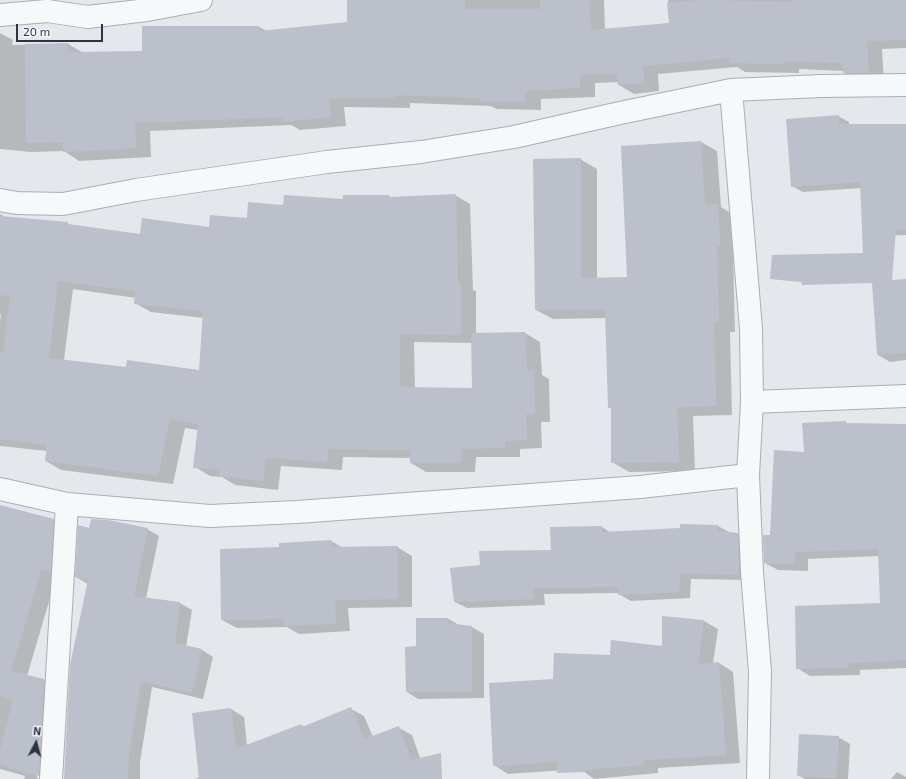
<!DOCTYPE html>
<html>
<head>
<meta charset="utf-8">
<style>
	body { margin:0 }
	#map { position:relative; width:906px; height:779px; overflow:hidden; background:#e4e7ec; font-family:"Exo 2",sans-serif }
	canvas { display:block }
	.north { position:absolute; left:16px; top:723px; width:40px; height:40px; -webkit-text-stroke:3px #f4f6f9; paint-order:stroke; rotate:6deg; font-size:11px; font-weight:700; line-height:16px; text-align:center; color:#2b3445 }
	.north::after { content:''; display:block; margin:auto; width:14px; height:18px; background:#2b3445; clip-path:polygon(50% 0,100% 100%,50% 72%,0 100%) }
	.scale { position:absolute; left:16px; top:24px; width:87px; height:18px; box-sizing:border-box; border:2px solid #2b3445; border-top:0; padding-left:5px; font-size:12px; line-height:14px; white-space:nowrap; color:#2b3445; -webkit-text-stroke:3px #f4f6f9; paint-order:stroke }
</style>
</head>
<body>
<div id="map">
<canvas width="906" height="779"></canvas>
<div class="north">N</div>
<div class="scale">20 m</div>
</div>
<script>
const c = document.querySelector('canvas').getContext('2d');
c.lineJoin = 'round';
function paint(path, color) { c.fillStyle = color; c.fill(path, 'evenodd'); }
const poly = rows => new Path2D(rows.map(r => 'M' + r).join(''));
function trace(path, color, width, dash) { c.strokeStyle = color; c.lineWidth = width; c.lineCap = dash ? 'butt' : 'round'; c.setLineDash(dash || []); c.stroke(path); }
const shadow = poly([
	[348,0,604,0,605,30,670,24,668,0,906,0,906,48,882,49,884,81,860,82,844,73,844,71,799,69,799,73,745,72,737,67,658,74,659,91,634,94,619,85,619,82,595,83,595,97,541,99,541,110,497,109,491,106,410,103,410,108,344,107,346,126,300,130,291,125,150,131,151,157,79,161,64,151,31,152,0,149,0,33,13,40,12,45,68,44,82,52,143,52,259,27,267,31,348,23],
	[838,116,849,122,849,125,906,125,906,235,874,236,861,188,803,192,792,186],
	[701,142,717,151,721,207,734,215,736,255,733,255,735,332,730,332,732,415,693,416,695,471,629,472,612,462,612,409,609,408,607,318,553,319,536,310,580,159,597,169,597,279,628,278],
	[455,195,470,204,473,290,476,291,476,334,525,333,540,342,542,375,549,379,550,422,541,422,542,448,520,449,520,457,476,457,475,472,426,472,411,463,411,458,343,457,342,470,281,466,278,490,235,485,222,477,210,476,195,467,198,430,185,428,173,484,61,470,46,461,47,451,0,446,0,322,1,314,0,314,0,214,5,217,68,223,71,226,141,236,210,228,248,219,284,206,344,200,344,196,389,196,392,198],
	[73,289,136,298,135,303,151,312,204,318,200,371,127,368,64,360],
	[414,342,472,343,473,389,415,388],
	[906,280,906,360,890,362,878,355],
	[846,422,848,424,906,425,906,668,860,670,860,675,810,676,797,668,881,604,879,556,808,559,808,571,778,570,765,563,771,536,805,453],
	[0,506,53,520,68,529,56,578,27,676,44,680,59,689,54,779,40,779,38,773,36,774,38,779,24,779,25,776,0,769],
	[718,526,729,532,738,534,749,540,750,580,691,579,690,598,631,601,619,594,619,593,544,594,545,605,467,608,455,602,481,566,552,551,602,527,611,533],
	[90,529,147,529,159,536,146,598,180,603,192,610,186,647,202,650,213,657,203,699,152,687,140,762,140,779,65,779,88,584,76,577],
	[331,541,343,548,397,547,412,556,412,607,348,608,350,631,299,634,287,627,237,628,222,620,280,548],
	[417,618,447,618,459,625,472,627,484,634,484,698,418,699,407,692,417,647],
	[704,621,718,629,713,664,719,663,733,672,740,763,658,768,658,773,594,779,580,769,508,774,494,765,554,680,610,656,662,647],
	[231,709,244,717,247,745,301,725,305,727,351,709,364,716,373,737,399,728,412,735,426,775,416,779,195,779,200,777],
	[838,737,850,744,848,779,805,779,798,775],
	[897,772,906,777,906,779,891,779]
]);
const building = poly([
	[347,0,465,0,465,9,541,9,540,0,589,0,591,30,669,23,667,3,701,0,792,2,792,0,906,0,906,40,867,41,869,73,843,73,843,63,784,61,784,64,729,63,729,58,643,66,644,83,618,85,617,74,580,75,580,88,526,91,526,102,480,101,480,98,395,95,395,99,329,98,331,117,283,122,283,117,135,123,136,148,63,152,63,142,26,143,25,44,68,43,68,52,142,51,142,26,259,26,259,31,347,22],
	[839,115,839,124,906,124,906,229,896,229,892,280,906,279,906,353,877,355,872,283,802,285,801,282,770,279,772,255,863,253,860,182,791,187,786,119],
	[701,141,705,205,718,204,720,246,717,246,719,323,714,323,716,406,677,407,679,462,611,463,611,408,608,408,605,309,535,310,533,159,581,158,581,278,627,277,621,146],
	[456,194,458,282,461,282,461,335,400,334,400,387,472,388,471,333,525,332,527,370,534,370,535,414,526,414,527,440,505,441,505,448,461,449,461,463,410,463,410,450,328,449,327,462,266,458,263,481,219,476,219,469,193,468,198,424,170,419,158,476,45,461,47,445,0,439,0,351,3,352,10,296,0,295,0,216,68,222,68,224,140,234,142,218,209,227,210,215,247,218,248,202,283,205,284,195,343,199,343,195,389,195,389,197],
	[58,281,135,291,134,304,203,311,199,370,127,360,126,367,49,358],
	[846,421,846,423,906,424,906,660,848,663,848,668,796,669,795,606,880,603,878,549,795,552,795,564,764,563,763,535,770,535,774,450,804,452,802,423],
	[0,505,54,519,51,572,41,570,11,671,44,679,39,776,0,765,0,751,13,700,0,696],
	[91,519,108,520,148,528,134,596,180,602,175,643,202,649,192,693,141,681,129,754,128,779,64,779,70,665,88,580,75,577,78,525,89,528],
	[680,524,718,525,718,531,738,533,739,575,680,573,679,592,618,595,618,587,533,588,534,599,454,602,450,568,480,565,479,551,551,550,550,527,602,526,602,532,680,528],
	[331,540,331,547,398,546,398,599,335,600,336,624,284,626,283,619,221,620,220,549,279,547,279,543],
	[662,616,704,620,698,664,719,662,726,755,644,760,644,765,585,770,585,772,557,773,557,762,493,766,489,683,553,679,554,653,610,655,611,640,662,646],
	[416,618,447,618,447,623,472,626,472,692,406,692,405,647,416,646],
	[351,707,364,739,399,726,411,760,441,753,442,779,199,779,192,713,231,708,236,749,301,724,302,727],
	[799,734,839,736,836,778,797,776]
]);
const street = poly([
	[0,15,47,11,88,17,147,10,201,0],
	[731,90,751,329,752,402,748,475,752,572,760,671,758,779],
	[0,200,17,203,63,204,136,190,211,179,327,162,421,152,514,137,620,113,731,90,821,86,906,85],
	[752,402,906,396],
	[0,489,67,504,210,516,297,512,640,487,748,475],
	[51,779,67,504]
]);
paint(shadow, '#0003');
paint(building, '#bbc0ca');
trace(street, '#a9aeb7', 24);
trace(street, '#f7f8fa', 22);
</script>
</body>
</html>
